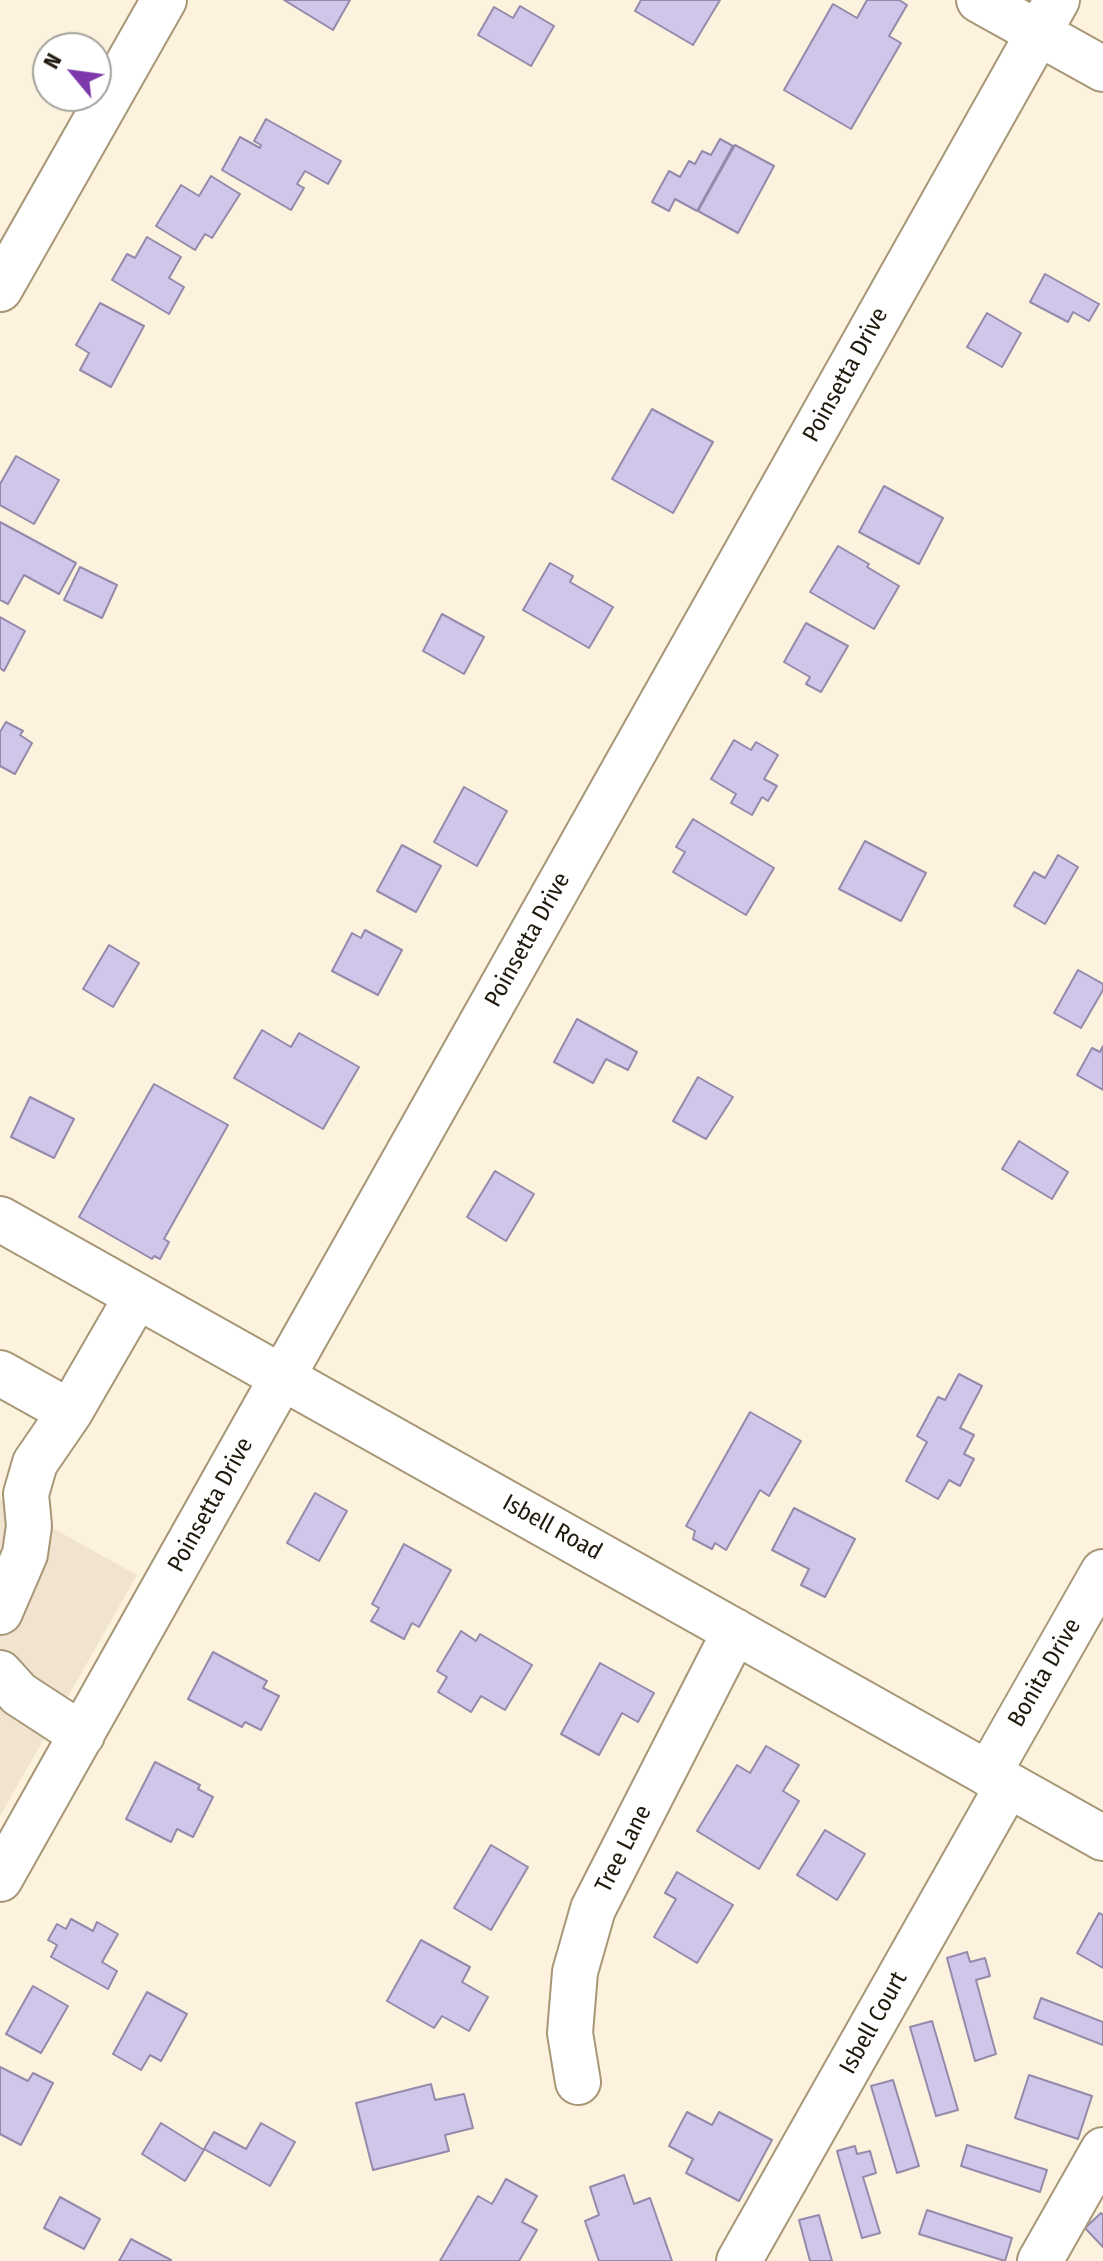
<!DOCTYPE html>
<html>
<head>
<meta charset="utf-8">
<style>
	body { margin:0 }
	#map { position:relative; width:1103px; height:2261px; overflow:hidden; background:#fdf2dd; font-family:"Fira Sans Condensed",sans-serif }
	canvas { display:block }
	.north { position:absolute; left:32px; top:32px; width:80px; height:80px; box-sizing:border-box; background:#fff; border:2px solid #a6a39e; border-radius:50%; rotate:299deg; font-size:22px; font-weight:700; line-height:32px; text-align:center; color:#201a0d }
	.north::after { content:''; display:block; margin:auto; width:28px; height:36px; background:#7d38ab; clip-path:polygon(50% 0,100% 100%,50% 72%,0 100%) }
</style>
</head>
<body>
<div id="map">
<canvas width="1103" height="2261"></canvas>
<div class="north">N</div>
</div>
<script>
const c = document.querySelector('canvas').getContext('2d');
c.lineJoin = 'round';
function paint(path, color) { c.fillStyle = color; c.fill(path, 'evenodd'); }
const poly = rows => new Path2D(rows.map(r => 'M' + r).join(''));
function trace(path, color, width, dash) { c.strokeStyle = color; c.lineWidth = width; c.lineCap = dash ? 'butt' : 'round'; c.setLineDash(dash || []); c.stroke(path); }
function label(font, color, halo, rows, align = 'center') {
  c.font = font + ' "Fira Sans Condensed",sans-serif'; c.lineWidth = 6; c.setLineDash([]); c.textBaseline = 'middle'; c.strokeStyle = halo; c.fillStyle = color; for (const [text, x, y, turn = 0] of rows) {
    c.save(); c.translate(x, y); c.rotate((+turn || 0) * Math.PI / 180); c.textAlign = isNaN(turn) ? turn : align; if (halo) c.strokeText(text, 0, 0); c.fillText(text, 0, 0); c.restore();
  }
}
const education = poly([
	[0,1499,137,1575,0,1816]
]);
const building = poly([
	[284,0,350,0,333,30,284,0],
	[641,0,720,0,693,45,635,11,641,0],
	[867,0,899,0,907,5,889,36,901,43,851,129,784,90,833,4,857,18,867,0],
	[520,6,554,26,531,66,478,35,494,7,513,18,520,6],
	[266,119,341,161,328,184,305,171,297,184,304,188,291,210,222,170,240,137,260,148,261,145,254,141,266,119],
	[720,139,733,146,697,211,675,199,669,211,652,202,669,171,680,177,689,161,695,164,702,151,711,155,720,139],
	[735,145,774,166,738,233,698,211,735,145],
	[211,176,240,194,212,238,205,234,195,250,156,226,181,185,199,196,211,176],
	[147,237,181,257,169,278,184,287,169,314,112,280,127,254,135,258,147,237],
	[1045,274,1099,304,1089,321,1073,312,1068,322,1030,302,1045,274],
	[100,303,144,326,111,387,80,370,89,353,76,345,100,303],
	[987,313,1021,333,1002,367,967,347,987,313],
	[652,409,713,442,673,513,612,479,652,409],
	[16,456,59,480,34,524,0,505,0,484,16,456],
	[884,486,943,518,919,564,859,532,884,486],
	[0,522,76,563,59,594,24,575,8,604,0,600,0,522],
	[838,546,869,564,867,567,899,586,874,629,810,592,838,546],
	[550,563,573,576,570,582,613,607,589,648,523,610,550,563],
	[80,567,117,585,102,618,64,600,80,567],
	[442,614,484,637,464,674,423,651,442,614],
	[0,617,25,631,4,671,0,668,0,617],
	[806,623,848,646,821,692,806,684,810,677,784,662,806,623],
	[6,722,23,731,20,735,32,743,15,774,0,766,0,732,6,722],
	[734,740,751,750,756,742,778,755,764,779,777,786,768,801,762,797,752,815,731,803,736,794,711,779,734,740],
	[464,787,507,811,477,866,434,842,464,787],
	[693,819,774,868,746,915,673,872,685,852,676,847,693,819],
	[865,841,926,873,901,921,839,889,865,841],
	[402,845,441,866,416,912,377,891,402,845],
	[1058,855,1078,867,1045,924,1014,906,1034,872,1045,878,1058,855],
	[365,930,402,950,378,995,332,971,352,933,361,938,365,930],
	[109,945,139,963,113,1007,83,989,109,945],
	[1078,970,1103,984,1103,990,1081,1028,1054,1013,1078,970],
	[577,1019,637,1052,628,1070,606,1059,593,1083,554,1062,577,1019],
	[262,1030,291,1047,299,1033,359,1067,323,1129,234,1078,262,1030],
	[1103,1046,1103,1090,1077,1075,1092,1048,1100,1052,1103,1046],
	[698,1077,733,1097,706,1139,673,1121,698,1077],
	[154,1084,228,1125,164,1239,169,1242,160,1259,154,1256,152,1259,79,1217,154,1084],
	[30,1097,74,1119,54,1158,11,1137,30,1097],
	[1019,1141,1068,1172,1052,1199,1002,1169,1019,1141],
	[495,1171,534,1194,506,1241,467,1217,495,1171],
	[959,1374,982,1386,960,1428,974,1435,964,1454,974,1459,960,1486,949,1480,938,1499,906,1481,927,1442,917,1436,938,1397,945,1400,959,1374],
	[750,1412,801,1441,769,1496,760,1490,726,1550,715,1543,712,1549,693,1539,695,1531,686,1526,750,1412],
	[315,1493,347,1511,319,1561,287,1543,315,1493],
	[794,1508,855,1539,825,1597,801,1585,809,1569,772,1550,794,1508],
	[404,1544,451,1570,419,1627,412,1623,404,1639,371,1621,379,1608,372,1604,404,1544],
	[461,1631,476,1641,480,1634,532,1665,505,1710,481,1696,471,1712,438,1692,447,1677,437,1671,461,1631],
	[213,1652,267,1681,263,1688,279,1696,261,1730,245,1722,242,1727,188,1699,213,1652],
	[600,1663,654,1693,638,1722,622,1713,599,1755,561,1734,600,1663],
	[766,1746,799,1765,783,1791,799,1801,759,1869,697,1831,737,1765,750,1773,766,1746],
	[155,1762,200,1785,198,1789,213,1797,193,1837,177,1829,171,1842,126,1819,155,1762],
	[825,1830,865,1854,837,1900,797,1875,825,1830],
	[491,1845,528,1867,491,1930,454,1908,491,1845],
	[677,1872,733,1905,697,1963,654,1937,676,1899,665,1893,677,1872],
	[1099,1913,1103,1915,1103,1968,1077,1953,1099,1913],
	[71,1919,93,1931,97,1922,118,1934,102,1962,117,1971,108,1989,51,1957,57,1945,48,1940,57,1924,66,1929,71,1919],
	[421,1940,470,1967,462,1982,488,1997,469,2031,442,2016,434,2028,387,2001,421,1940],
	[967,1952,970,1962,985,1958,990,1976,976,1980,996,2054,975,2061,947,1958,967,1952],
	[33,1986,68,2006,41,2053,6,2034,33,1986],
	[147,1992,187,2014,161,2061,150,2055,141,2070,113,2054,147,1992],
	[1041,1998,1103,2022,1103,2045,1034,2018,1041,1998],
	[932,2021,958,2110,936,2116,910,2027,932,2021],
	[0,2067,28,2081,33,2073,53,2083,21,2145,0,2134,0,2067],
	[1029,2075,1092,2096,1078,2139,1015,2118,1029,2075],
	[893,2080,919,2166,897,2173,871,2086,893,2080],
	[431,2084,435,2100,464,2094,473,2128,445,2135,449,2151,373,2170,356,2103,431,2084],
	[687,2112,712,2125,719,2112,772,2140,739,2201,686,2173,693,2159,669,2146,687,2112],
	[161,2123,204,2150,185,2181,142,2154,161,2123],
	[261,2123,295,2142,270,2186,204,2149,214,2132,246,2149,261,2123],
	[967,2145,1047,2170,1040,2192,961,2166,967,2145],
	[855,2146,857,2154,870,2151,876,2173,863,2177,880,2233,862,2238,837,2151,855,2146],
	[624,2175,634,2204,650,2198,672,2261,599,2261,585,2221,599,2215,590,2187,624,2175],
	[506,2179,537,2196,522,2222,537,2230,519,2261,440,2261,478,2196,492,2204,506,2179],
	[60,2197,100,2219,84,2249,44,2228,60,2197],
	[927,2210,1012,2238,1005,2261,919,2234,927,2210],
	[1101,2213,1103,2215,1103,2247,1085,2228,1101,2213],
	[819,2215,832,2261,810,2261,799,2220,819,2215],
	[131,2239,171,2260,171,2261,119,2261,131,2239]
]);
const minor = poly([
	[979,0,1103,69],
	[0,289,164,0],
	[0,1219,1103,1838],
	[0,1373,70,1412],
	[0,1612,25,1554,29,1526,26,1494,35,1463,70,1412,137,1296],
	[0,1673,19,1694,82,1735],
	[988,1774,1103,1572],
	[0,1879,1057,0],
	[578,2082,570,2033,575,1972,593,1909,735,1631],
	[739,2261,1008,1785],
	[1040,2261,1103,2150]
]);
const streetNames = [
	["Poinsetta Drive",846,375,-61],
	["Poinsetta Drive",528,940,-61],
	["Poinsetta Drive",211,1505,-61],
	["Isbell Road",552,1528,29],
	["Bonita Drive",1045,1673,-60],
	["Tree Lane",624,1849,-63],
	["Isbell Court",874,2023,-61]
];
paint(education, '#f0e3cf');
paint(building, '#cfc6e9');
trace(building, '#948aab', 2);
trace(minor, '#a79776', 48);
trace(minor, '#fff', 44);
label('24px', '#201a0d', '#fff', streetNames);
</script>
</body>
</html>
